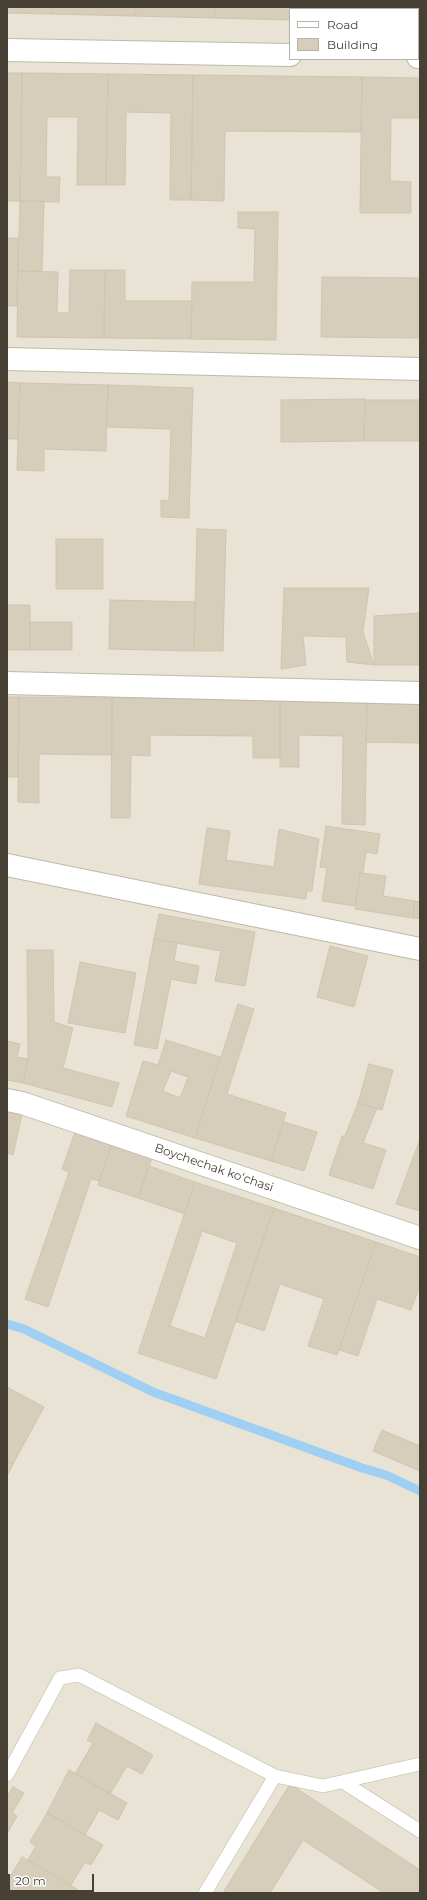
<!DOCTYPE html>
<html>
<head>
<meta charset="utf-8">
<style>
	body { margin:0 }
	#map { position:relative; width:427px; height:1900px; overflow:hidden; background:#f4f0e7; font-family:Montserrat,sans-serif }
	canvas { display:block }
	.frame { position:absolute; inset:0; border:8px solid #474135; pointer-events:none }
	.legend { position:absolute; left:289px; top:8px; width:130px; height:52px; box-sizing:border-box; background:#fff; border:1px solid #b5b3ae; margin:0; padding:5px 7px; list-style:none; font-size:12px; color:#474135 }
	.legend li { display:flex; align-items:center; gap:8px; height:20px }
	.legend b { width:20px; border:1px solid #b5b3ae }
	.scale { position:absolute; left:8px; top:1874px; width:86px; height:18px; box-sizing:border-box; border:2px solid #474135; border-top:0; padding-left:5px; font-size:12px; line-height:14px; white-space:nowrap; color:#474135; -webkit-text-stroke:3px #fff; paint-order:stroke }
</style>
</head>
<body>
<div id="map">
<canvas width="427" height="1900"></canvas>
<div class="frame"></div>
<ul class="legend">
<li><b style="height:5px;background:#fff"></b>Road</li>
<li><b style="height:11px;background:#d6cdbb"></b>Building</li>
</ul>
<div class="scale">20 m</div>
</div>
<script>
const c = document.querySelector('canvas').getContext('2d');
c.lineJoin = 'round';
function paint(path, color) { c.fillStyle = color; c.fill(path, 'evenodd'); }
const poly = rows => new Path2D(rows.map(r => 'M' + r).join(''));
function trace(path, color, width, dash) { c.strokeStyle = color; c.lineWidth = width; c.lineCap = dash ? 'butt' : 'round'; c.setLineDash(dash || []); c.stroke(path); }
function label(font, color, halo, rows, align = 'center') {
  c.font = font + ' Montserrat,sans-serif'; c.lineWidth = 3.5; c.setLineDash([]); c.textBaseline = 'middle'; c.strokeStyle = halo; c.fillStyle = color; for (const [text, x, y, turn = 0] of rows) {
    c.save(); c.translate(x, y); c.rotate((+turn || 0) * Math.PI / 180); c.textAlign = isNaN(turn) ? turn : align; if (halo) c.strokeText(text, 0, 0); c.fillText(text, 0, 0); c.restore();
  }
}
const residential = poly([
	[7,7,420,7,420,1893,7,1893],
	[290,9,418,9,418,59,290,59]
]);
const stream = poly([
	[7,1324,24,1329,153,1392,362,1468,386,1475,420,1491]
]);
const building = poly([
	[7,7,52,7,51,14,7,13,7,7],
	[52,7,135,7,134,16,51,14,52,7],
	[135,7,215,7,214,18,134,16,135,7],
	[215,7,302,7,302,9,290,9,290,20,214,18,215,7],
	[7,73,22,73,20,201,7,201,7,73],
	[22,73,108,74,106,185,77,185,78,117,47,117,46,177,60,177,59,202,20,201,22,73],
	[108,74,193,75,191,200,170,200,171,113,126,112,125,185,106,185,108,74],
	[193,75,362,77,361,132,225,131,224,201,191,200,193,75],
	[362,77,420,78,420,118,391,118,390,181,411,182,411,213,360,213,362,77],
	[20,201,44,201,42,271,18,271,20,201],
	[238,212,278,212,276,340,191,339,192,282,254,282,255,229,238,228,238,212],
	[7,238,18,238,17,306,7,306,7,238],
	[70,270,105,270,104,338,17,337,18,271,58,272,57,313,69,313,70,270],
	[105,270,125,270,125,301,192,301,191,339,104,338,105,270],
	[322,277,420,278,420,338,321,337,322,277],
	[7,382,20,383,18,439,7,439,7,382],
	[20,383,108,385,106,451,44,449,44,471,17,470,20,383],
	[108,385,193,388,189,518,161,517,161,500,169,501,171,429,107,427,108,385],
	[365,399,364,441,281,442,281,400,365,399],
	[365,400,420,400,420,441,364,441,365,400],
	[197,529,226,530,223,651,194,651,197,529],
	[56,539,103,539,103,589,56,589,56,539],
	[284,588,369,588,363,632,374,665,347,662,346,637,303,636,306,665,281,669,284,588],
	[110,600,195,602,194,651,109,649,110,600],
	[7,605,30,605,30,650,7,650,7,605],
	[420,613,420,665,374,665,374,616,420,613],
	[30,622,72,622,72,650,30,650,30,622],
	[7,697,19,697,18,777,7,777,7,697],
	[19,697,112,698,112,755,39,754,39,803,18,802,19,697],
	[112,698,280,699,280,758,253,758,253,736,150,735,150,756,131,755,130,818,111,818,112,698],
	[280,699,367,700,365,825,342,824,343,736,299,735,299,767,280,767,280,699],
	[367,700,420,701,420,743,366,742,367,700],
	[326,826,380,834,377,854,366,852,363,873,360,873,355,906,322,901,327,868,320,867,326,826],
	[207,828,230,831,226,860,274,867,279,829,319,839,312,891,307,891,306,899,199,884,207,828],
	[360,873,386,876,383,896,415,901,413,918,355,909,360,873],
	[415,901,420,902,420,919,413,918,415,901],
	[159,914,255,932,245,986,215,981,221,951,154,939,159,914],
	[154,939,177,943,174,961,199,966,196,984,171,979,157,1049,134,1045,154,939],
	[330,946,368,956,354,1007,317,997,330,946],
	[27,950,53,950,54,1022,73,1028,63,1068,119,1083,112,1107,23,1083,28,1059,27,950],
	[80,962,136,973,125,1033,68,1023,80,962],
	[238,1004,254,1009,227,1094,286,1113,271,1161,195,1138,238,1004],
	[166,1040,220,1057,195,1138,126,1116,143,1061,158,1065,166,1040],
	[171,1071,188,1077,180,1098,163,1091,171,1071],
	[7,1041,20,1044,17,1057,28,1059,23,1083,7,1080,7,1041],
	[369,1064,393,1070,382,1110,358,1103,369,1064],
	[358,1103,377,1108,363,1143,386,1150,373,1189,329,1175,342,1136,345,1136,358,1103],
	[7,1111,22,1114,13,1155,7,1153,7,1111],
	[284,1122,317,1132,304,1171,271,1161,284,1122],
	[75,1132,112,1144,99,1181,91,1179,48,1307,25,1299,69,1172,62,1169,75,1132],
	[420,1139,420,1211,396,1204,420,1139],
	[112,1144,152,1158,138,1198,98,1185,112,1144],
	[149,1166,195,1182,185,1214,138,1198,149,1166],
	[195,1182,274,1208,216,1379,138,1353,195,1182],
	[202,1231,237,1243,205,1338,170,1326,202,1231],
	[274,1208,376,1242,337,1355,308,1346,324,1299,280,1284,264,1331,235,1321,274,1208],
	[376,1242,420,1257,420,1285,411,1310,377,1299,358,1356,339,1350,376,1242],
	[7,1387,44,1407,13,1464,7,1461,7,1387],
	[382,1430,420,1446,420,1471,373,1451,382,1430],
	[7,1461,13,1464,7,1476,7,1461],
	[96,1723,153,1755,142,1774,127,1766,110,1794,75,1774,93,1743,87,1740,96,1723],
	[69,1770,127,1803,118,1820,99,1810,85,1835,47,1813,69,1770],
	[290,1784,420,1870,420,1893,384,1893,303,1840,270,1893,223,1893,290,1784],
	[13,1787,24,1793,12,1813,17,1816,7,1834,7,1797,13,1787],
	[47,1813,103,1845,91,1865,85,1862,71,1885,28,1860,36,1846,30,1842,47,1813],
	[22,1857,77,1889,75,1893,8,1893,7,1882,22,1857]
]);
const lane = poly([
	[7,1775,60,1678,79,1675,275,1776,323,1786,420,1764],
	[343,1782,420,1831],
	[205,1893,275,1776]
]);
const street = poly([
	[7,50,290,55],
	[418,57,420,57],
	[7,359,420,369],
	[7,683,420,693],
	[7,865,420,949],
	[7,1100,22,1103,420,1238]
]);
const streetNames = [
	["Boychechak koʻchasi",214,1168,19]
];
paint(residential, '#e8e3d4');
trace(stream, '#a0cff4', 9);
paint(building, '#d6cdbb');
trace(building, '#d1c5ae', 1);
trace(lane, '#c0b9a9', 14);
trace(street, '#c0b9a9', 24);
trace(lane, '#fff', 13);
trace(street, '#fff', 22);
label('12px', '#474135', '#fff', streetNames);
</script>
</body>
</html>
